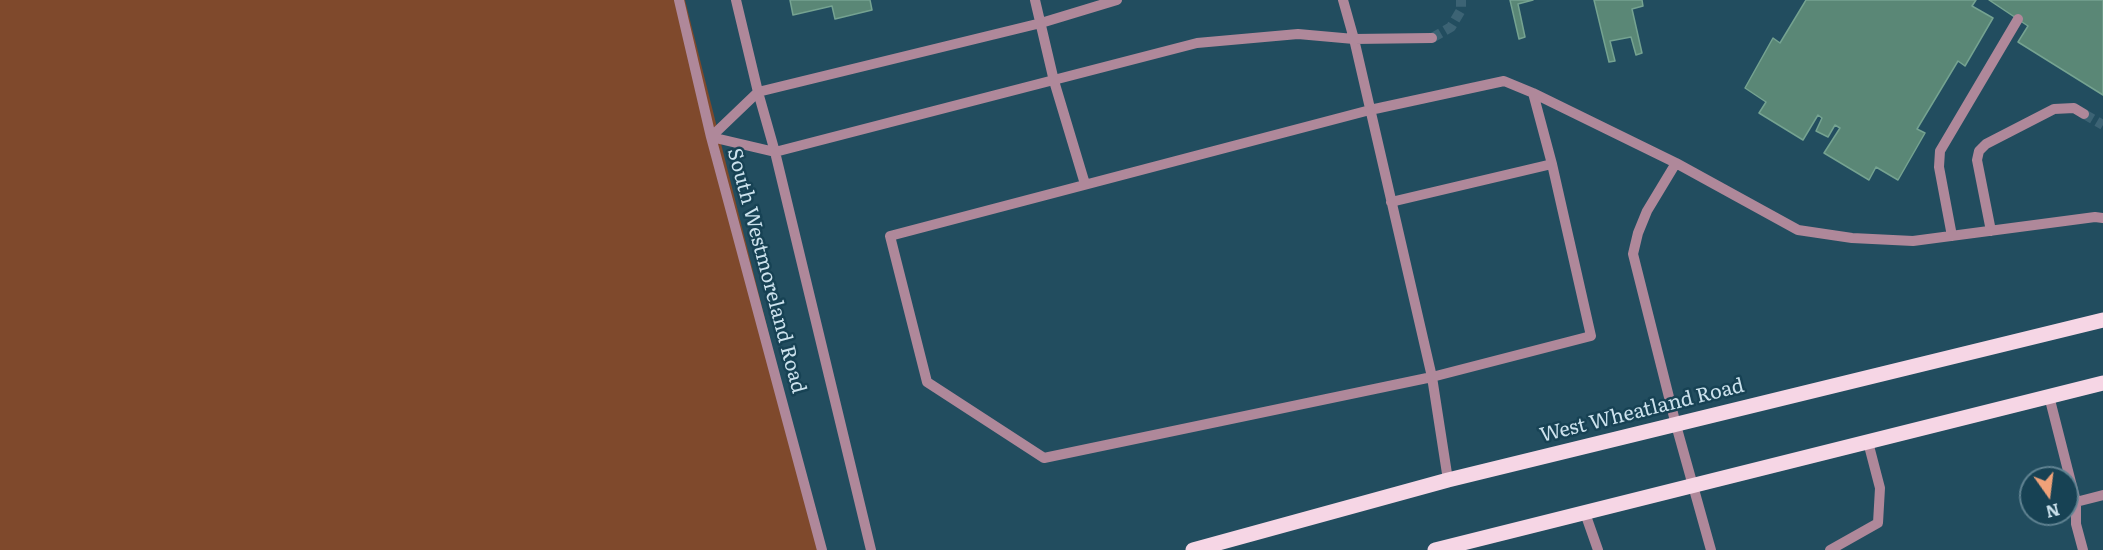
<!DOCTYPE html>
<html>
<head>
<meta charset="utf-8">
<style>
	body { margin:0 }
	#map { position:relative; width:2103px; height:550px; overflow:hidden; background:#224d5f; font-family:Literata,serif }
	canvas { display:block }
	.north { position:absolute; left:2019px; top:466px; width:60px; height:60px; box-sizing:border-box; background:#174254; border:2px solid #5f8291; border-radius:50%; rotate:166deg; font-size:16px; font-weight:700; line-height:24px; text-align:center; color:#cce2ed }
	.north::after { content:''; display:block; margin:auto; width:21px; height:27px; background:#f0a279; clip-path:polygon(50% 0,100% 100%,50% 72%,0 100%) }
</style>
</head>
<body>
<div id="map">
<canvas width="2103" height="550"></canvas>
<div class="north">N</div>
</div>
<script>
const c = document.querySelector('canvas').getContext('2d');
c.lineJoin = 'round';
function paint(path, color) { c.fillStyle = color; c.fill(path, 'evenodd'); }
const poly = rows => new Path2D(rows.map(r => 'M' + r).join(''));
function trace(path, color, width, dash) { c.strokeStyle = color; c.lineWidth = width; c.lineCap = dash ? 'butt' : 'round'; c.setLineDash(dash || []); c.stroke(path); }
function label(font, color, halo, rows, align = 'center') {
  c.font = font + ' Literata,serif'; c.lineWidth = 5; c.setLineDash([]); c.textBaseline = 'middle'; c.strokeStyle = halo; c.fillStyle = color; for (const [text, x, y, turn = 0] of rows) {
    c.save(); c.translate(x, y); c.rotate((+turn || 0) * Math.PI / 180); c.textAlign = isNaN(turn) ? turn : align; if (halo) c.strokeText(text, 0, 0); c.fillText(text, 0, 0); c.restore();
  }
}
const green = poly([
	[0,0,685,0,823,550,0,550]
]);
const building = poly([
	[790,0,870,0,872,10,835,19,832,6,793,15,790,0],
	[1510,0,1533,0,1518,4,1525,37,1519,39,1510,0],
	[1594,0,1642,0,1643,6,1632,9,1642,53,1636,55,1631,37,1610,41,1615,61,1609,62,1594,0],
	[1806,0,1976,0,1972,6,1993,18,1965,66,1958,61,1917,129,1925,133,1898,180,1876,167,1869,180,1824,153,1840,128,1835,125,1828,137,1816,131,1822,118,1818,115,1803,140,1759,113,1766,102,1745,88,1773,38,1780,43,1806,0],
	[1989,0,2103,0,2103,95,2018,42,2028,26,1989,0]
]);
const minorTunnel = poly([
	[1432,38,1451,27,1461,10,1461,0],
	[2084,114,2103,125]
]);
const minor = poly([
	[679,0,711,137,822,550],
	[736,0,758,92,775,152,871,550],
	[1035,0,1054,81,1085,184],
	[1343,0,1354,39,1432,377,1591,336,1552,164],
	[711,137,775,152,1197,43,1298,34,1354,39,1432,38],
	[711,137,758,92,1041,23,1117,0],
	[1391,202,1552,164,1533,93],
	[1991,231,1977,160,1979,151,1986,144,2054,109,2074,108,2084,114],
	[1952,236,1939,167,1940,151,2018,19],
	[2049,396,2076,502,2103,495],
	[1448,480,1432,377,1044,458,927,382,890,236,1370,110,1504,81,1533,93,1676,163],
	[2076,502,2076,524,2083,550],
	[1585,513,1598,550],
	[1711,550,1676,425,1633,254,1638,233,1647,211,1676,163,1798,230,1852,238,1913,241,2095,217,2103,218],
	[1830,550,1878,523,1880,488,1868,442]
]);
const major = poly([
	[1193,550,1448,480,2103,320],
	[1435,550,2103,383]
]);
const streetNames = [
	["South Westmoreland Road",766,271,75],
	["West Wheatland Road",1642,411,-14]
];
paint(green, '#7f492c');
paint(building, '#5a8776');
trace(building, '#75a391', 1.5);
trace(minorTunnel, '#3c6374', 10, [10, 5]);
trace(minor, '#af889a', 10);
trace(major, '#f6d6e5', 15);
label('20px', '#cce2ed', '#174254', streetNames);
</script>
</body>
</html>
